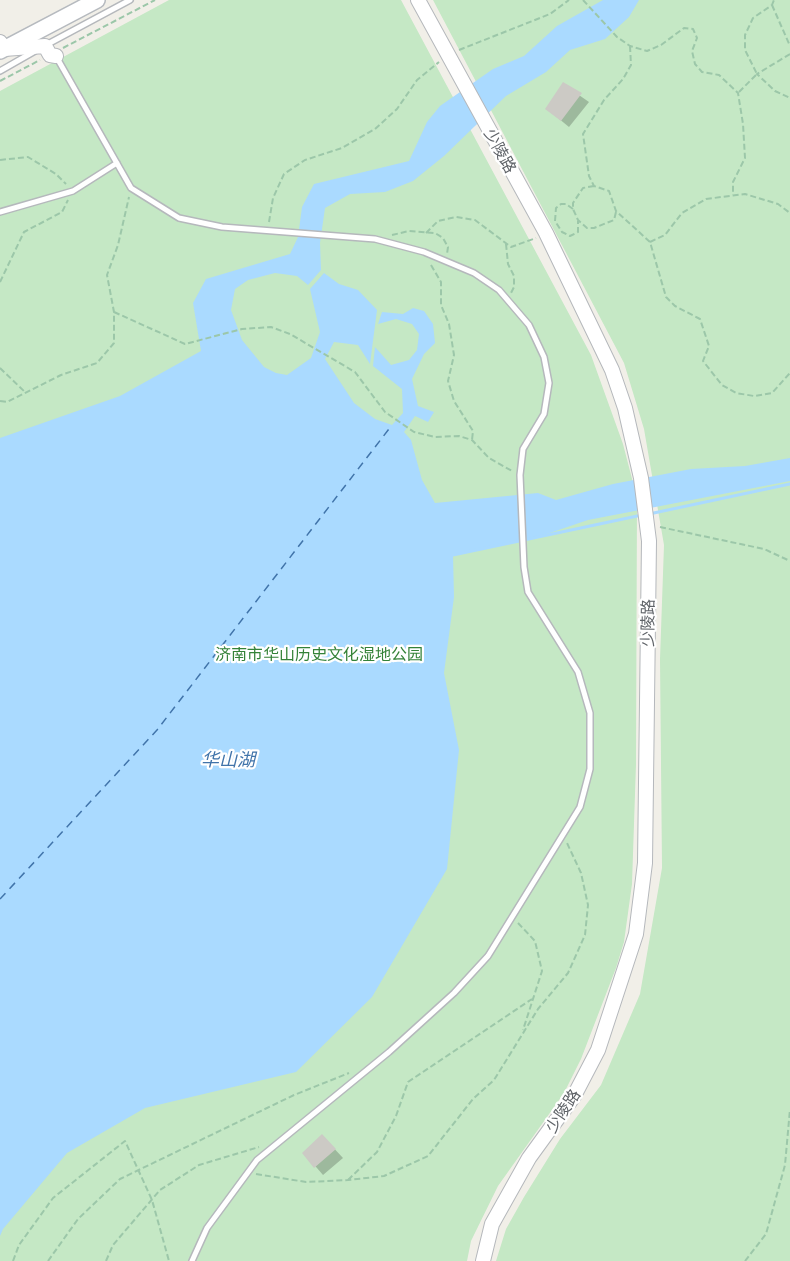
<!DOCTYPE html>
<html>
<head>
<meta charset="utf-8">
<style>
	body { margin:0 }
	canvas { display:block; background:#f1efe8 }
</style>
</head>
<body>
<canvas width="790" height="1261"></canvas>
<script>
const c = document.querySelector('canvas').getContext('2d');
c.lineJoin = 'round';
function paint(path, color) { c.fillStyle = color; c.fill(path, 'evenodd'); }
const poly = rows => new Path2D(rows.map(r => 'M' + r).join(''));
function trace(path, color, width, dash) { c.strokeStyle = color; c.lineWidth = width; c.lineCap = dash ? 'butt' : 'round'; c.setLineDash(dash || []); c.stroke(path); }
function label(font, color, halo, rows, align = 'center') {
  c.font = font + ' Barlow,"Noto Sans SC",sans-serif'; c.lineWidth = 4.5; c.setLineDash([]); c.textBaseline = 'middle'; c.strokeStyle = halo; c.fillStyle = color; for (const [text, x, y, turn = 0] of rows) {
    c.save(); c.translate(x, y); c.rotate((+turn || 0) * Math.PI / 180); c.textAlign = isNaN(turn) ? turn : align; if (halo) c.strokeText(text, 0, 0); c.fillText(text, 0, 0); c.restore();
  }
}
const green = poly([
	[169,0,401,0,591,355,623,444,637,498,636,764,632,884,624,942,616,968,581,1059,564,1093,498,1186,471,1241,467,1261,0,1261,0,91],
	[433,0,790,0,790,1261,496,1261,506,1229,524,1197,560,1139,601,1085,640,994,662,868,660,659,664,545,644,429,624,363]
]);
const water = poly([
	[603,0,639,0,629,17,605,39,570,50,546,72,506,96,444,156,413,181,385,192,350,194,325,208,320,243,321,270,308,285,297,276,275,273,248,280,235,289,231,310,242,340,264,367,276,373,287,375,311,358,320,332,310,289,324,273,339,284,358,290,377,310,370,364,358,345,334,342,325,359,354,403,375,419,392,425,403,413,402,389,373,366,375,347,391,365,409,360,417,350,419,334,412,324,396,319,378,324,382,312,403,314,413,308,424,311,433,324,435,343,424,354,412,379,418,406,434,412,428,422,415,416,404,432,411,440,422,480,435,503,538,493,556,500,613,484,691,469,745,466,790,458,790,481,588,520,535,538,453,555,454,597,444,673,459,750,447,869,372,997,296,1072,145,1108,67,1153,3,1229,0,1236,0,438,120,396,201,351,193,303,206,279,290,254,298,237,302,207,314,184,409,161,427,122,440,106,493,69,524,56,557,26]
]);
const shadow = poly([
	[563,84,589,102,569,127,547,109],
	[330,1144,343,1158,323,1175,304,1153]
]);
const stream = poly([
	[649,514,790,484],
	[453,555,642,515]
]);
const ferry = poly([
	[0,899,157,730,392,425]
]);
const building = poly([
	[563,82,582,93,561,121,545,109],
	[322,1134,336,1149,314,1168,302,1153]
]);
const path = poly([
	[583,0,617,37,630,46,647,51,661,45,684,28,693,29,697,38,692,51,695,64,702,72,719,75,738,93,743,124,745,158,733,182,733,195],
	[772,5,790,46],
	[630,46,631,65,623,79,604,100,583,134,589,176,594,186,609,191,616,211,650,242,666,297,675,306,700,319,709,346,703,361,722,385,736,393,754,396,772,393,790,373],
	[63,48,155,0],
	[459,50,550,14,569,0],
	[790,54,757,74,775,91,790,98],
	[0,81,40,60],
	[739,92,757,74,745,50,745,35,753,18,772,5,774,0],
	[0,160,28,157,56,174,66,184],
	[594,186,583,188,573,203,573,209,578,220,587,228,594,228,614,220,616,212],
	[573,209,566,204,561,204,556,208,555,221,562,232,570,236,578,232,578,221],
	[269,222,273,198,284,174,305,160,342,148,375,129,397,109,417,80,439,62],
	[426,233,438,221,456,217,475,220,511,247,536,238],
	[392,235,409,231,435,233,443,238,448,247,447,254],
	[650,242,665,235,682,213,706,199,745,194,778,204,790,213],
	[506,244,508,264,514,276,514,287,511,293],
	[431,265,441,282,441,305,449,324,454,355,448,381,454,401,473,431,472,440],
	[0,282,24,232,62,212,68,200],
	[114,312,185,344,242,329,271,327,290,334,355,372,385,412,414,432,435,437,459,436,472,440,489,458,512,471],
	[0,368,26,393],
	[0,401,7,402,61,375,97,363,114,343,114,312,107,275,118,245,129,197],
	[660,527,764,549,790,561],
	[518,923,535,941,542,971,523,1030],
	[256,1174,306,1182,348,1180,384,1176,428,1156,473,1099,494,1080,538,1009,568,973,585,935,588,905,581,873,567,843],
	[348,1180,377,1152,396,1116,408,1082,532,999],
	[13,1261,19,1245,53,1198,125,1141,152,1200,169,1261],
	[48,1261,78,1219,120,1179,294,1095,349,1073],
	[106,1261,113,1245,160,1190,199,1165,259,1147],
	[745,1261,766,1234,785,1165,790,1109]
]);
const service = poly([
	[46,45,130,0],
	[57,58,131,188,179,218,222,227,375,239,424,252,474,273,499,290,529,325,544,357,549,383,544,414,523,449,520,475,524,567,528,592,578,672,590,713,590,769,580,807,488,956,454,993,389,1052,257,1160,207,1228,192,1261],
	[0,71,35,51],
	[0,212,73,191,117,163]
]);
const tertiary = poly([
	[418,0,546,233,612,370,625,408,641,478,649,541,645,863,636,934,598,1050,574,1096,529,1158,492,1224,483,1261],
	[0,42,4,49,45,46,50,55,56,56]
]);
const secondary = poly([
	[0,51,97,0]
]);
const streetNames = [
	["少陵路",500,151,61],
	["少陵路",648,623,-89],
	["少陵路",563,1111,-56]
];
const parkNames = [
	["济南市华山历史文化湿地公园",319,655]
];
const waterNames = [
	["华山湖",228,760]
];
paint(green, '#c5e8c5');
paint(water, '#aadaff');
paint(shadow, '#0003');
trace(stream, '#aadaff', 3);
trace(ferry, '#4174aa', 1.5, [8, 6]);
paint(building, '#cccac5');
trace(service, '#b5b8bc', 8);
trace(tertiary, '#b5b8bc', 16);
trace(secondary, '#b6babf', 18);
trace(path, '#9cc7a9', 2, [6, 3]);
trace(service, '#fff', 5);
trace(tertiary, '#fff', 14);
trace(secondary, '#fff', 15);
label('16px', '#5f6368', '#fff', streetNames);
label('16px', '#348238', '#fff', parkNames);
label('italic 18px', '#4174aa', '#fff', waterNames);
</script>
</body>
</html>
